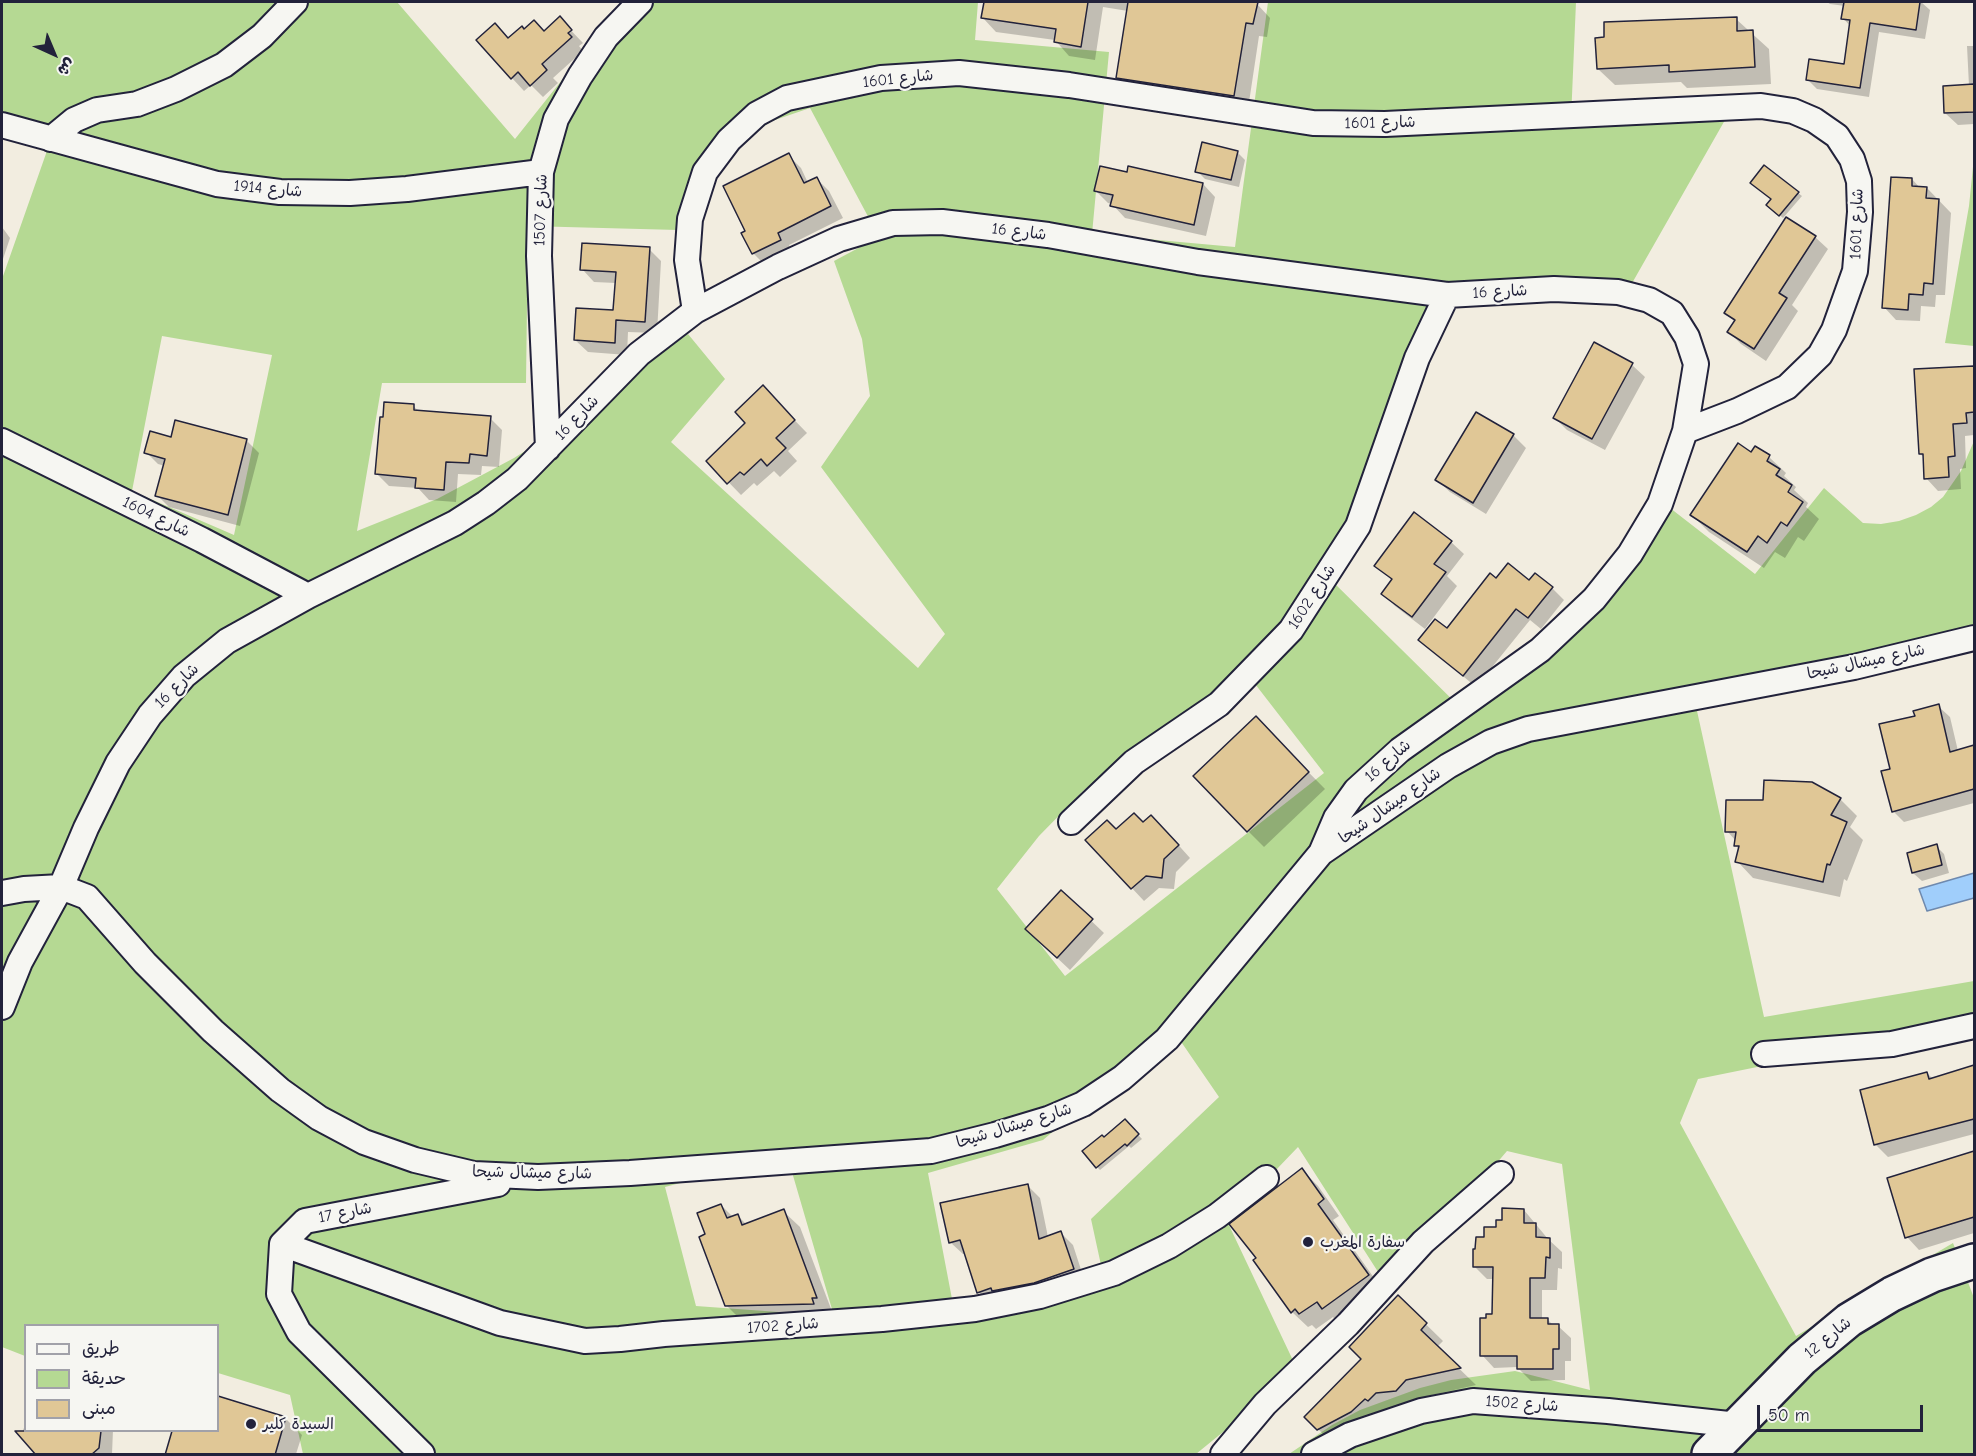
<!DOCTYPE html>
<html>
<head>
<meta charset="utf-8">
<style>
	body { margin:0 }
	#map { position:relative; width:1976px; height:1456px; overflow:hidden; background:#f2ede0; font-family:"Comic Neue","Playpen Sans Arabic",sans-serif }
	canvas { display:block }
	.frame { position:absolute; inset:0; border:3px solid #22223b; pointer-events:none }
	.legend { position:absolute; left:24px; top:1324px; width:195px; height:108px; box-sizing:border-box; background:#f6f6f2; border:2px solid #a1a1a9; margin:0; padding:8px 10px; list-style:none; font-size:18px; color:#22223b }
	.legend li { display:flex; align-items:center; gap:12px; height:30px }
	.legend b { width:30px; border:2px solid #a1a1a9 }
	.north { position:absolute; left:24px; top:24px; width:60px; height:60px; -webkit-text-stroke:4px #f6f6f2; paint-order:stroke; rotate:136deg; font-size:16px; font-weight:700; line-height:24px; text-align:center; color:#22223b }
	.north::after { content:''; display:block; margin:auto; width:21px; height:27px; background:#22223b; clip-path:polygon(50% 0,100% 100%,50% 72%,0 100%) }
	.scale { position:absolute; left:1757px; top:1405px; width:166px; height:27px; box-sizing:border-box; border:3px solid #22223b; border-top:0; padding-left:8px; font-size:18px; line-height:21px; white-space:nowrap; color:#22223b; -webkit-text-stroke:4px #f6f6f2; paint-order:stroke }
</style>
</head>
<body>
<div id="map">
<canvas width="1976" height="1456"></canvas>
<div class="frame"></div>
<ul class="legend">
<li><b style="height:8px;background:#f6f6f2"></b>طريق</li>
<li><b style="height:16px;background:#b5d993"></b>حديقة</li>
<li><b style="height:16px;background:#e0c796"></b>مبنى</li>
</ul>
<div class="north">ش</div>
<div class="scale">50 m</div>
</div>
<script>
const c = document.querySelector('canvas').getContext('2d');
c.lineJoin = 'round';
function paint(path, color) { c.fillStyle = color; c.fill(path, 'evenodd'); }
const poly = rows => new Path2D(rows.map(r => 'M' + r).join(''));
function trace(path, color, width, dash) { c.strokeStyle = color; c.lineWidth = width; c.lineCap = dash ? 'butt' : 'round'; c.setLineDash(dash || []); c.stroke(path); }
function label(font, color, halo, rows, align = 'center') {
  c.font = font + ' "Comic Neue","Playpen Sans Arabic",sans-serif'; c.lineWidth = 4.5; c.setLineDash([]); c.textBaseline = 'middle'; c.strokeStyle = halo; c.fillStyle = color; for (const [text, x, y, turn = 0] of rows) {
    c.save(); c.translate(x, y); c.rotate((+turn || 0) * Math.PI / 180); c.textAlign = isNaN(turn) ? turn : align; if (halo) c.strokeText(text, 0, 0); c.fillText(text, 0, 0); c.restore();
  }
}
const green = poly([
	[2,2,397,2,515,139,593,41,632,2,978,2,975,40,1109,52,1092,234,1235,247,1268,2,1576,2,1571,119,1733,106,1623,299,1453,283,1383,496,1330,579,1470,717,1582,612,1652,494,1755,574,1824,488,1863,523,1881,524,1899,521,1916,515,1931,507,1943,497,1961,471,1974,441,1974,633,1692,688,1764,1017,1974,981,1974,1023,1698,1079,1680,1123,1796,1336,1953,1243,1974,1298,1974,1454,1289,1454,1332,1425,1360,1410,1420,1388,1451,1380,1515,1371,1590,1390,1562,1164,1507,1151,1389,1289,1298,1147,1227,1221,1298,1371,1196,1454,303,1454,290,1395,218,1373,218,1326,26,1326,25,1356,2,1347,2,279,55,128,2,114],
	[810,108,879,237,834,261,862,339,870,396,821,467,945,634,918,668,671,442,725,379,688,334,644,360,549,436,514,458,437,499,357,531,382,383,526,383,528,226,678,230,738,143,772,121],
	[162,336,272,355,234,535,132,491],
	[1245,671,1324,773,1065,976,997,889,1039,836,1084,790,1133,751],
	[1173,1030,1219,1097,1091,1219,1104,1279,956,1320,928,1173,1043,1140],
	[787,1155,834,1316,696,1306,665,1187],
	[1974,157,1974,346,1945,343,1969,206]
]);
const water = poly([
	[1974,873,1974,898,1927,911,1919,889,1974,873]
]);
const shadow = poly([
	[985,2,1240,2,1257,4,1270,18,1267,37,1259,36,1248,109,1131,91,1118,77,1128,11,1103,7,1095,60,1069,56,1055,40,996,32,983,18],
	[1827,2,1921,2,1930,10,1925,39,1879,32,1869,97,1817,89,1807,79,1845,66,1851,27,1843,18,1845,6,1830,4],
	[560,19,583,43,579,46,583,51,553,78,558,83,543,97,531,85,524,91,512,78,509,39,524,31,545,32],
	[1736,19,1769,49,1771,84,1687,88,1681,82,1615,85,1598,69],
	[1967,46,1974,46,1974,124,1958,125,1945,113,1969,86],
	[1237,152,1245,160,1239,187,1205,179,1197,171],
	[788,155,801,168,808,183,817,179,829,191,843,218,789,245,792,252,765,265,753,253,747,231],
	[1912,179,1920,188,1927,188,1951,213,1945,295,1936,295,1935,307,1921,306,1920,321,1896,320,1884,307],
	[1203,184,1215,197,1206,236,1125,218,1112,204,1108,203,1096,191],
	[1798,193,1802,196,1783,218,1768,205],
	[2,227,10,238,2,262],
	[1815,237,1828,249,1792,305,1798,311,1766,361,1741,344,1729,332,1735,322,1726,313],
	[649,249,661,261,657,333,628,332,627,355,588,352,575,340,615,312,616,283,594,282,582,269],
	[1595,344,1632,365,1645,377,1605,450,1567,430,1555,418],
	[1974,367,1974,435,1965,436,1966,468,1960,469,1961,489,1938,491,1926,478,1925,458,1920,454],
	[775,400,807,433,788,451,797,461,780,477,774,471,757,486,754,483,741,495,708,461],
	[413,406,420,412,490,418,502,430,499,467,482,466,481,475,458,474,456,502,429,500,418,488,389,486,377,474],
	[1477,414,1513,435,1526,448,1486,514,1450,492,1437,480],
	[176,422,247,441,259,453,240,526,169,507,157,495,165,466,158,464,146,452,172,439],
	[1755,448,1769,457,1786,473,1784,476,1796,487,1794,490,1808,503,1806,507,1819,519,1804,541,1798,537,1785,558,1775,552,1764,568,1709,532,1692,515],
	[1451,542,1464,554,1447,576,1457,586,1425,629,1395,606,1383,594,1393,581,1376,566],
	[1496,580,1529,582,1552,588,1564,600,1541,629,1530,620,1476,687,1420,640,1447,630],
	[1938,706,1950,717,1958,751,1974,747,1974,803,1904,822,1893,811,1892,770,1916,717],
	[1272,735,1325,789,1264,847,1248,831],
	[1840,799,1857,816,1850,827,1863,840,1847,881,1844,879,1840,897,1753,878,1737,861,1739,849,1736,846,1736,841,1727,831],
	[1143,824,1164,829,1190,858,1176,872,1174,889,1159,888,1144,901,1087,840],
	[1936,846,1944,854,1949,873,1922,881,1913,873],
	[1061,892,1104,933,1070,970,1039,941],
	[1974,1067,1974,1134,1888,1157,1876,1145,1862,1091,1927,1073,1933,1079],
	[1125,1121,1142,1139,1131,1148,1129,1146,1100,1170,1097,1167,1104,1139],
	[1974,1152,1974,1233,1919,1250,1907,1237,1889,1179],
	[1302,1170,1318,1186,1339,1216,1333,1220,1384,1292,1339,1324,1333,1317,1316,1329,1312,1325,1308,1327,1292,1312],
	[1027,1185,1040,1198,1048,1237,1061,1233,1073,1245,1085,1282,991,1305,979,1292,966,1254,963,1254,950,1242],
	[721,1205,733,1217,738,1216,747,1225,783,1211,800,1227,833,1314,743,1322,726,1305,707,1235],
	[1524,1210,1548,1239,1562,1252,1562,1269,1558,1268,1557,1290,1542,1290,1542,1320,1547,1319,1554,1326,1558,1326,1571,1338,1571,1361,1565,1361,1565,1380,1531,1381,1517,1367,1494,1368,1482,1355,1494,1315,1494,1279,1487,1279,1474,1266,1485,1239,1503,1222],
	[1398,1297,1443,1341,1437,1347,1476,1385,1423,1397,1413,1407,1335,1446,1306,1417,1363,1359],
	[218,1397,285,1418,302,1435,296,1454,167,1454,174,1430,218,1430],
	[26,1423,26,1430,113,1430,112,1454,38,1454,21,1435]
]);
const building = poly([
	[984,2,1088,2,1081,47,1054,42,1056,29,981,18,984,2],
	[1128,2,1258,2,1253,24,1246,23,1234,96,1116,78,1128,2],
	[1844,2,1920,2,1916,30,1870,23,1860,88,1806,80,1809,59,1844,64,1850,20,1841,19,1844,2],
	[560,16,572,30,568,33,572,37,542,64,547,70,530,86,518,72,511,79,476,40,495,23,508,38,522,26,524,29,534,20,544,31,560,16],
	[1737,17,1737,31,1753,30,1755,67,1669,72,1669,65,1597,69,1595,38,1604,37,1604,22,1737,17],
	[1974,84,1974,112,1944,113,1943,86,1974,84],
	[1202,142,1238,151,1231,180,1195,172,1202,142],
	[789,153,804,183,817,177,831,206,778,233,781,240,752,254,741,233,745,231,723,186,789,153],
	[1764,165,1799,192,1779,216,1766,205,1771,199,1750,183,1764,165],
	[1100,166,1127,172,1128,166,1203,183,1194,225,1110,206,1113,195,1094,191,1100,166],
	[1891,177,1912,178,1912,186,1927,187,1926,198,1939,199,1933,284,1924,283,1923,295,1909,294,1908,310,1882,308,1891,177],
	[1786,217,1816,236,1779,293,1787,298,1754,349,1727,332,1735,320,1724,313,1786,217],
	[582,243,650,247,645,322,616,320,615,343,574,340,576,308,613,310,616,272,580,270,582,243],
	[1594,342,1633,363,1592,439,1553,418,1594,342],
	[1974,366,1974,412,1966,413,1967,423,1953,424,1955,456,1948,457,1949,477,1924,479,1923,454,1919,454,1914,369,1974,366],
	[763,385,795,420,776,438,786,448,767,466,761,459,744,475,740,472,727,484,706,461,745,423,735,412,763,385],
	[384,402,414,404,414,410,491,416,487,456,470,454,469,463,446,462,444,490,415,488,416,478,375,474,380,417,383,417,384,402],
	[1476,412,1514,434,1473,503,1435,480,1476,412],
	[175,420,247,439,228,515,155,496,165,459,144,453,150,431,171,437,175,420],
	[1738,443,1751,452,1755,446,1770,455,1767,461,1780,469,1776,475,1792,485,1788,492,1803,502,1787,526,1781,522,1767,543,1758,536,1747,552,1690,515,1738,443],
	[1414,512,1452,541,1434,564,1446,572,1412,617,1381,594,1392,579,1374,566,1414,512],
	[1508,563,1529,580,1535,573,1553,587,1528,618,1516,609,1463,676,1418,640,1435,619,1447,628,1490,573,1496,578,1508,563],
	[1939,704,1950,752,1974,745,1974,789,1892,812,1881,771,1890,769,1879,724,1915,716,1913,711,1939,704],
	[1256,716,1309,772,1247,832,1193,776,1256,716],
	[1764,780,1812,782,1841,798,1831,815,1847,822,1830,865,1827,864,1823,882,1735,862,1739,846,1734,846,1736,832,1725,832,1726,800,1763,800,1764,780],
	[1134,813,1143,822,1151,815,1179,845,1164,859,1162,878,1146,876,1131,889,1085,840,1107,820,1116,829,1134,813],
	[1937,844,1942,865,1912,873,1907,853,1937,844],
	[1061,890,1093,919,1057,958,1025,929,1061,890],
	[1974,1065,1974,1119,1874,1145,1860,1090,1927,1072,1929,1079,1974,1065],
	[1125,1119,1139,1134,1127,1146,1125,1144,1096,1168,1082,1151,1102,1135,1104,1137,1125,1119],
	[1974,1151,1974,1217,1905,1238,1887,1178,1974,1151],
	[1302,1168,1324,1199,1318,1204,1369,1275,1322,1309,1317,1302,1299,1314,1295,1309,1291,1313,1253,1260,1256,1258,1229,1224,1302,1168],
	[1028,1184,1039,1239,1061,1231,1074,1269,1034,1283,992,1291,991,1288,977,1293,960,1240,949,1243,940,1203,1028,1184],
	[721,1204,727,1218,738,1214,742,1225,784,1209,817,1298,812,1298,814,1304,725,1306,699,1237,705,1234,697,1213,721,1204],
	[1502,1208,1524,1209,1524,1223,1536,1223,1536,1237,1550,1238,1550,1258,1546,1257,1545,1278,1530,1278,1530,1318,1548,1318,1548,1324,1559,1324,1559,1349,1553,1349,1553,1369,1517,1369,1517,1356,1480,1356,1480,1318,1486,1318,1486,1314,1492,1314,1493,1267,1473,1267,1473,1249,1475,1249,1476,1237,1484,1237,1484,1227,1496,1227,1496,1220,1502,1220,1502,1208],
	[1398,1295,1427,1323,1421,1330,1461,1368,1406,1380,1396,1391,1376,1393,1368,1401,1365,1399,1351,1412,1317,1430,1304,1417,1361,1359,1349,1347,1398,1295],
	[218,1396,286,1417,275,1455,165,1455,172,1431,218,1431,218,1396],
	[15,1431,101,1431,99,1448,91,1455,36,1455,15,1431]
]);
const street = poly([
	[2,125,217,184,280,192,350,193,407,189,541,172],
	[51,139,74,120,97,110,137,104,176,89,224,65,262,36,295,2],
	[695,311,687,260,690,219,705,172,729,140,757,114,787,98,881,78,959,73,1069,85,1313,123,1385,124,1761,106,1793,111,1814,120,1837,136,1852,159,1859,181,1860,212,1855,271,1834,330,1820,355,1787,387,1737,411,1685,431],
	[2,441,202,540,308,596],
	[548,448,539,256,541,172,556,119,580,76,606,37,640,2],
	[1071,822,1134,762,1219,704,1291,630,1358,526,1417,358,1447,295],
	[2,893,24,889,61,887,87,897,145,963,213,1031,280,1090,319,1118,364,1142,415,1160,474,1174,538,1177,630,1173,931,1151,995,1135,1048,1119,1083,1104,1122,1078,1167,1039,1321,853,1448,766,1491,742,1528,729,1854,667,1974,638],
	[2,1007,20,962,61,887,86,828,118,763,150,715,184,676,227,641,308,596,455,523,486,503,517,479,639,354,695,311,778,267,839,239,893,223,942,222,1048,235,1198,262,1447,295,1554,289,1618,292,1649,300,1672,313,1687,337,1696,364,1685,431,1660,504,1630,554,1594,599,1540,650,1400,750,1356,790,1336,818,1321,853],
	[1764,1054,1892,1044,1974,1026],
	[282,1244,500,1323,585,1341,620,1339,664,1334,882,1319,975,1309,1040,1296,1114,1273,1169,1246,1217,1216,1266,1178],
	[422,1454,299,1332,279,1294,282,1244,305,1221,498,1184],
	[1223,1454,1265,1404,1348,1324,1423,1242,1501,1174],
	[1314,1454,1350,1435,1421,1411,1473,1401,1608,1411,1738,1425]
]);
const secondary = poly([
	[1709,1454,1802,1359,1849,1320,1892,1294,1932,1275,1974,1261]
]);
const markers = [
	[1308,1242,6,"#22223b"],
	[251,1424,6,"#22223b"]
];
const streetNames = [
	["شارع 1601",898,79,-6],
	["شارع 1601",1380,123,-1],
	["شارع 1914",268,189,5],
	["شارع 1507",541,210,-88],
	["شارع 1601",1857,224,-88],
	["شارع 16",1019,232,7],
	["شارع 16",1500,292,-3],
	["شارع 16",577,418,-46],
	["شارع 1604",156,517,26],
	["شارع 1602",1312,597,-57],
	["شارع ميشال شيحا",1866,662,-12],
	["شارع 16",177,686,-45],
	["شارع 16",1388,761,-41],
	["شارع ميشال شيحا",1390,806,-35],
	["شارع ميشال شيحا",1014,1126,-17],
	["شارع ميشال شيحا",532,1173,1],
	["شارع 17",345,1213,-11],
	["شارع 1702",783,1326,-4],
	["شارع 12",1828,1338,-39],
	["شارع 1502",1522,1404,4]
];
const poiNames = [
	["سفارة المغرب",1320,1242],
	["السيدة كلير",263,1424]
];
paint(green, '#b5d993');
paint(water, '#a0cefb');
trace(water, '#6e89ae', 1.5);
paint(shadow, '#0003');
paint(building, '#e0c796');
trace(building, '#22223b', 1.5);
trace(street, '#22223b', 28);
trace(secondary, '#22223b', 38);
trace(street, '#f6f6f2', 24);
trace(secondary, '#f6f6f2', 33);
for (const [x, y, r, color] of markers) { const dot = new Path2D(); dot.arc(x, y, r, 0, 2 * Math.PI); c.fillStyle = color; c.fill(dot); trace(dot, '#f6f6f2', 2); }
label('16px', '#22223b', '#f6f6f2', streetNames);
label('16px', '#22223b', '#f6f6f2', poiNames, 'left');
</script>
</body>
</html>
